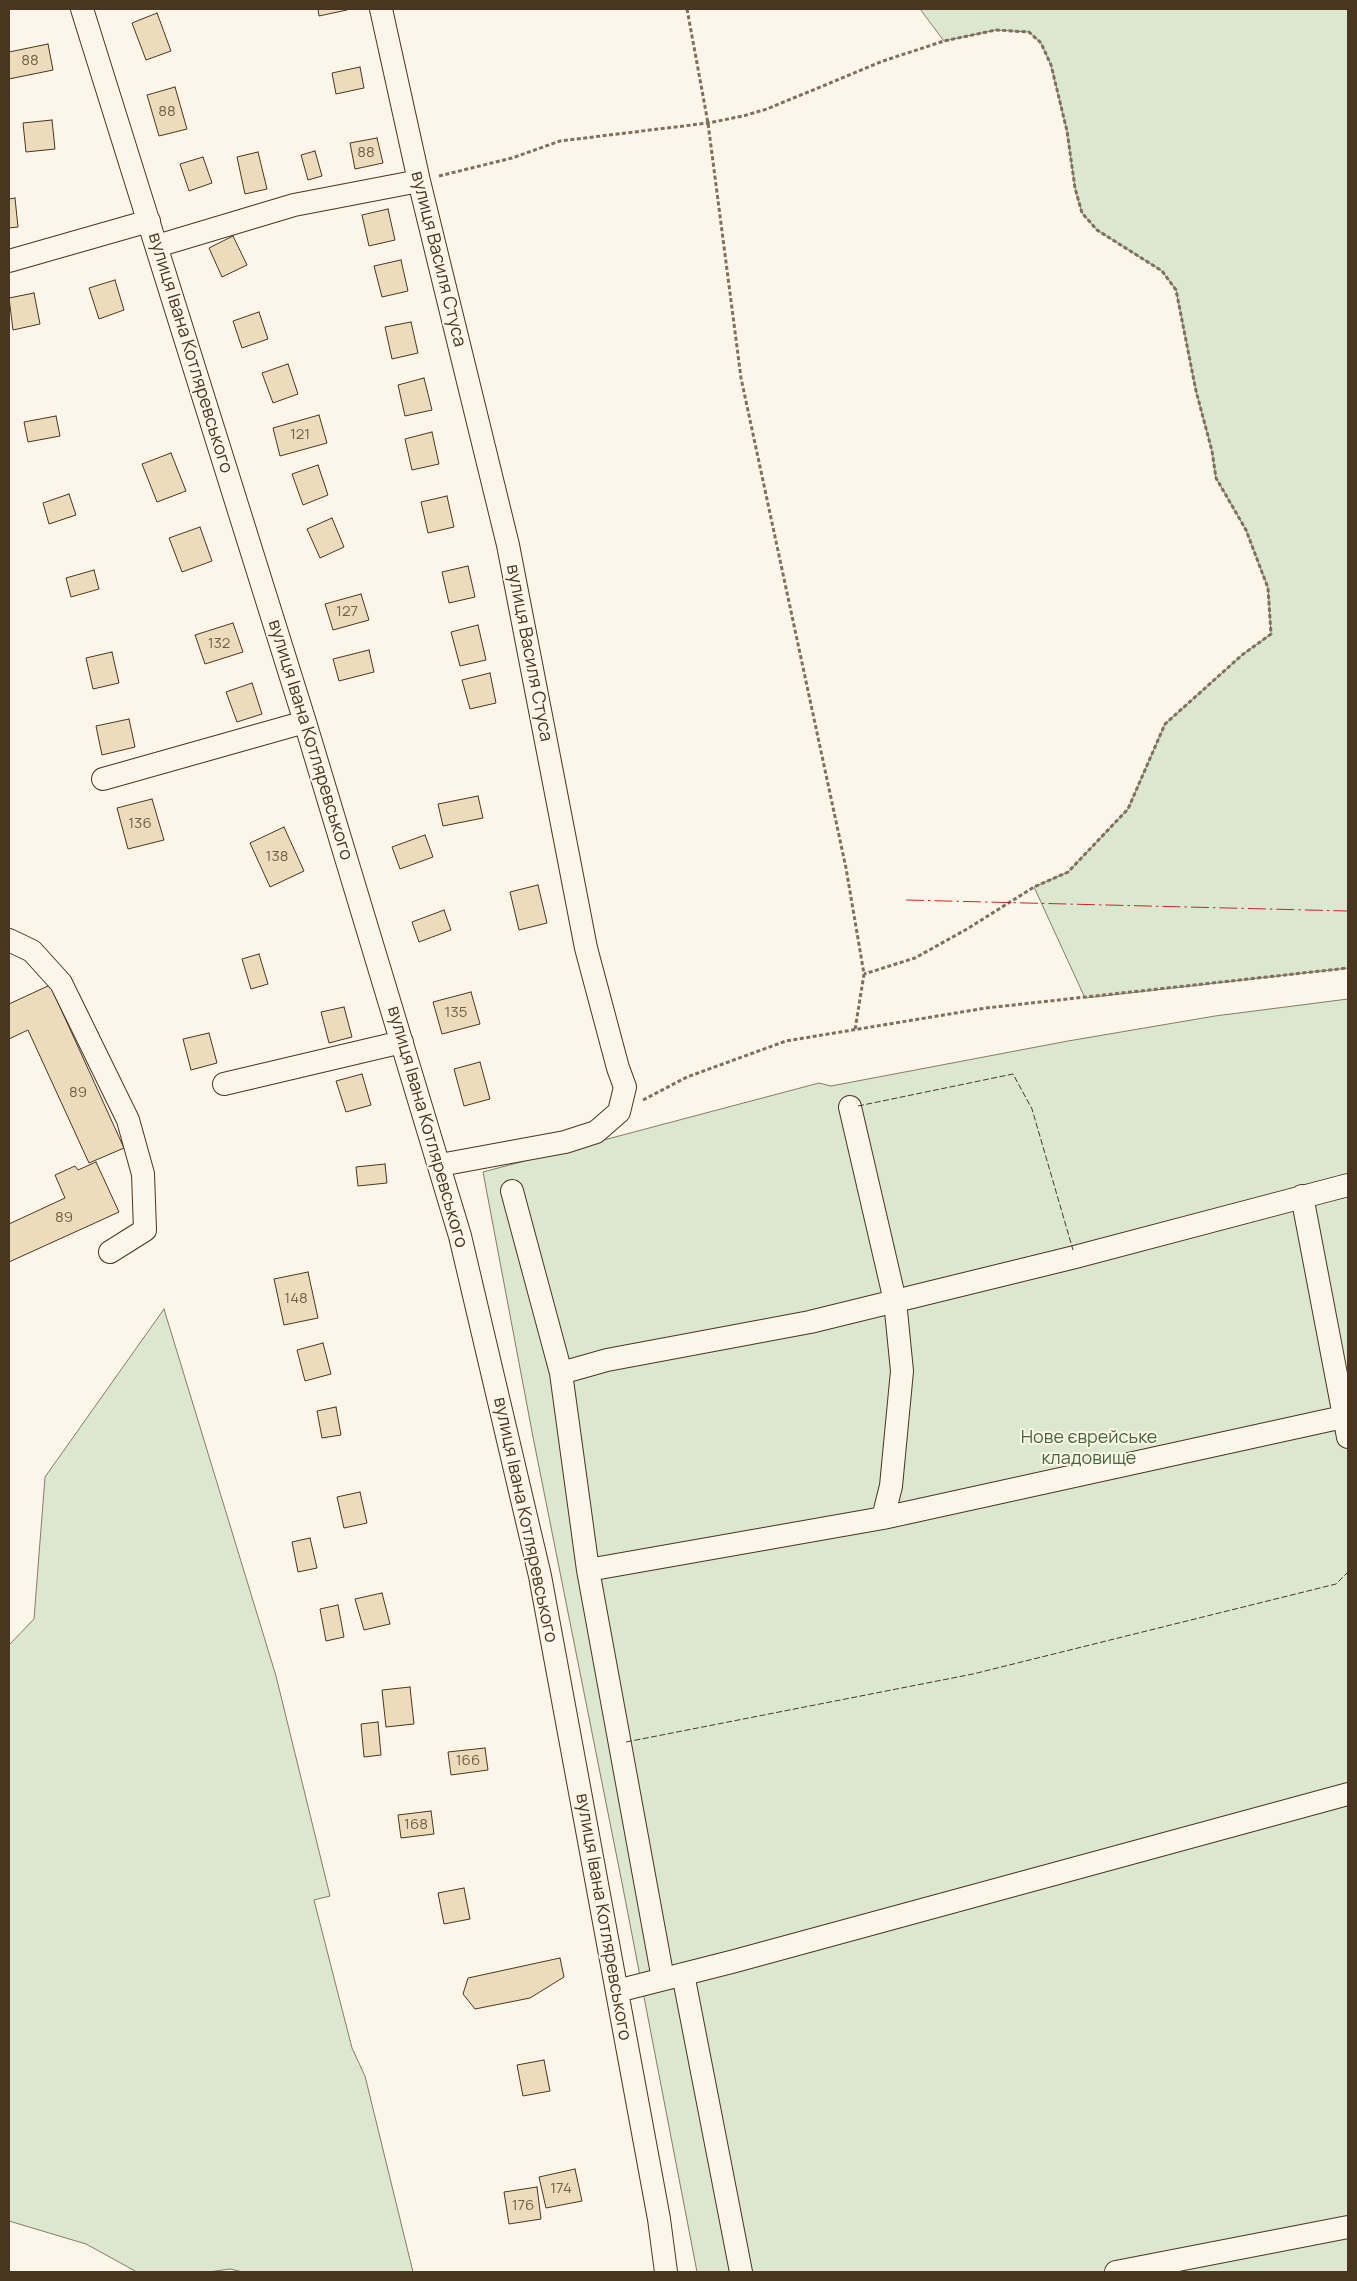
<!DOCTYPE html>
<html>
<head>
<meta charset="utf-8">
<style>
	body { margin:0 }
	#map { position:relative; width:1357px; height:2281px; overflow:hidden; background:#fbf6e9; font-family:Manrope,sans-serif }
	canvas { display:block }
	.frame { position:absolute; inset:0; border:10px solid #4a3520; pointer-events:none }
</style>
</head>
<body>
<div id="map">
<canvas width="1357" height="2281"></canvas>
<div class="frame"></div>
</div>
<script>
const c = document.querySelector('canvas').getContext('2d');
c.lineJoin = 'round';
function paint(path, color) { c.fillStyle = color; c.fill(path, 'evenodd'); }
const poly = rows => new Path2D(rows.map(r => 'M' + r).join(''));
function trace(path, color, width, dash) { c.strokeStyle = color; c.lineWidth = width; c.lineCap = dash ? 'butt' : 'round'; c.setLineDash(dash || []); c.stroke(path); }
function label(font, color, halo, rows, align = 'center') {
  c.font = font + ' Manrope,sans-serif'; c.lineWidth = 4; c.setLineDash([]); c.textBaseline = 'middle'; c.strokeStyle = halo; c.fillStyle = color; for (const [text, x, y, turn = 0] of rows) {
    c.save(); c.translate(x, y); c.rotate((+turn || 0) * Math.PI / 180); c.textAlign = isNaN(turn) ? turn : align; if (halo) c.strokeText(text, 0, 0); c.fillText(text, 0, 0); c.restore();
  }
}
const green = poly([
	[920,9,1348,9,1348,968,1085,998,1034,887,1068,872,1128,809,1165,724,1242,655,1271,634,1268,588,1246,530,1216,478,1212,451,1196,391,1176,290,1162,271,1097,230,1082,213,1075,188,1067,131,1051,65,1041,43,1029,32,996,30,944,41,920,9],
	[1348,999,1348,2272,697,2272,623,1888,533,1437,483,1172,819,1083,831,1086,1068,1041,1215,1016,1348,999],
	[164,1309,276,1676,330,1896,314,1900,352,2048,365,2076,413,2272,243,2272,230,2269,208,2272,137,2272,86,2244,9,2221,9,1645,34,1619,45,1477,164,1309]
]);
const building = poly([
	[318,9,347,9,347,10,319,16,318,9],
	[157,13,171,51,146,60,132,23,157,13],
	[48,44,53,70,9,79,9,52,48,44],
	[360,67,364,88,336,94,332,73,360,67],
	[175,87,187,129,159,136,147,95,175,87],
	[52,120,55,149,26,152,23,123,52,120],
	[377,138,383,163,355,169,350,143,377,138],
	[315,151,322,176,308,180,301,155,315,151],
	[258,152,267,189,245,194,237,157,258,152],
	[203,157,212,183,189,191,180,164,203,157],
	[15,198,18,227,9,228,9,199,15,198],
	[388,209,395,240,369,246,362,215,388,209],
	[233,236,247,265,222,277,209,248,233,236],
	[401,260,408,291,382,297,374,266,401,260],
	[115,280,124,310,99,319,89,288,115,280],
	[34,293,40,324,13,330,9,298,34,293],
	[259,312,268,339,242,348,233,321,259,312],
	[411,322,418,353,392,359,385,327,411,322],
	[288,364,298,394,273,403,262,373,288,364],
	[424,378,432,410,405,416,398,385,424,378],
	[319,415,327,443,280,456,273,428,319,415],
	[56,416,60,436,28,442,24,422,56,416],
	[432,432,439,464,412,470,405,439,432,432],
	[171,453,186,491,157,502,142,464,171,453],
	[318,465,328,495,303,505,292,474,318,465],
	[69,494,76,515,49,524,43,503,69,494],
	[447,496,454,527,428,533,421,502,447,496],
	[332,518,344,547,320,558,307,529,332,518],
	[200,527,212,561,182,572,169,538,200,527],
	[468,566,475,597,449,603,442,572,468,566],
	[94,570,99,589,71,597,66,578,94,570],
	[361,594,369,620,333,630,325,604,361,594],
	[233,623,243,652,205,664,195,635,233,623],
	[478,625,486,660,460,666,451,632,478,625],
	[369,650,374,672,339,681,333,659,369,650],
	[112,652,119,683,93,689,86,658,112,652],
	[490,673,496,703,470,709,462,680,490,673],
	[252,683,262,714,237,722,226,692,252,683],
	[129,719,135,747,102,755,96,726,129,719],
	[478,796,483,818,443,826,438,804,478,796],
	[152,799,164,840,128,849,117,808,152,799],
	[284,827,304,871,270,887,250,843,284,827],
	[425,835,433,857,400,869,392,847,425,835],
	[538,885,547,923,519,930,510,892,538,885],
	[444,910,451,930,419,942,412,922,444,910],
	[259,954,268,984,251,989,242,959,259,954],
	[50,985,124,1148,89,1163,28,1030,9,1039,9,1004,50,985],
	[471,992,480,1024,442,1034,433,1002,471,992],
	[344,1007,352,1037,329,1043,321,1012,344,1007],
	[209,1033,217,1063,191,1070,183,1039,209,1033],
	[480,1062,490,1099,464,1106,454,1069,480,1062],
	[362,1074,371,1105,346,1112,336,1081,362,1074],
	[96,1162,119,1212,9,1262,9,1224,65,1198,55,1175,75,1166,78,1170,96,1162],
	[385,1164,387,1183,358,1186,356,1167,385,1164],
	[308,1272,318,1318,284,1325,274,1279,308,1272],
	[323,1343,331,1374,305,1381,297,1350,323,1343],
	[336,1407,341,1435,322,1438,317,1411,336,1407],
	[360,1492,367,1523,344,1528,337,1497,360,1492],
	[310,1538,317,1568,298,1572,292,1542,310,1538],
	[382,1593,390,1624,364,1630,355,1599,382,1593],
	[338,1605,344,1637,326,1641,320,1609,338,1605],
	[410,1687,414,1724,386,1727,382,1690,410,1687],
	[378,1722,381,1755,364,1757,361,1724,378,1722],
	[485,1748,488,1770,451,1775,448,1752,485,1748],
	[431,1811,434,1834,401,1838,398,1815,431,1811],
	[464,1888,470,1919,444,1924,438,1893,464,1888],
	[560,1958,564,1977,530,1998,475,2009,463,1994,468,1978,560,1958],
	[544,2060,550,2091,523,2096,517,2065,544,2060],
	[575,2169,582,2201,546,2208,539,2177,575,2169],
	[537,2187,541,2219,509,2224,504,2192,537,2187]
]);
const path = poly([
	[687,9,708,123,741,378,846,868,864,974,855,1030],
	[439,176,512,158,560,141,708,123,743,116,767,109,883,61,944,41,996,30,1029,32,1041,43,1051,65,1067,131,1075,188,1082,213,1097,230,1162,271,1176,290,1196,391,1212,451,1216,478,1246,530,1268,588,1271,634,1242,655,1165,724,1128,809,1068,872,1034,887,967,929,915,958,864,974],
	[643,1100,687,1077,786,1041,986,1008,1348,968]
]);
const minor = poly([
	[82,9,305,722,460,1236,540,1576,659,2219,666,2272],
	[381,9,419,181,508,545,586,948,618,1068,625,1087,619,1112,596,1132,565,1142,440,1165],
	[157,246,294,205,419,181],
	[9,261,149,221],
	[103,779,305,722],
	[9,940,32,951,61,983,128,1120,143,1174,145,1230,110,1252],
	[224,1084,402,1042],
	[850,1107,895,1301,902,1371,891,1486,883,1518],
	[512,1191,561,1373,588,1570,663,1979],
	[1302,1196,1348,1437],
	[561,1373,607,1360,810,1322,1075,1257,1348,1185],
	[588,1570,883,1518,1343,1417],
	[683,1974,741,2272],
	[617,1991,735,1961,1348,1794],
	[1116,2272,1348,2227]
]);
const fence = poly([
	[858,1106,1013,1074,1032,1109,1073,1250],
	[626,1742,973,1674,1336,1584,1348,1572]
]);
const power = poly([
	[906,900,1348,911]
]);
const numberNames = [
	["88",30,61],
	["88",167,112],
	["88",366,153],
	["121",300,435],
	["127",347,612],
	["132",219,644],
	["136",140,824],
	["138",277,857],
	["135",456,1013],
	["89",78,1093],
	["89",64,1218],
	["148",296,1299],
	["166",468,1761],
	["168",416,1825],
	["174",561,2189],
	["176",523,2206]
];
const streetNames = [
	["вулиця Василя Стуса",438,259,76],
	["вулиця Івана Котляревського",190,353,73],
	["вулиця Василя Стуса",529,653,79],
	["вулиця Івана Котляревського",310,740,73],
	["вулиця Івана Котляревського",427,1127,74],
	["вулиця Івана Котляревського",525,1520,78],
	["вулиця Івана Котляревського",603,1917,80]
];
const parkNames = [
	["Нове єврейське",1089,1438],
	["кладовище",1089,1459]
];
paint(green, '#dce7d0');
trace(green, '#887966', 1);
paint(building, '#ecdcbc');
trace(building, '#4a3520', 1);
trace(minor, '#4a3520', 24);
trace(path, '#7f6f5c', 3, [4, 2.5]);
trace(minor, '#fbf6e9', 22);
trace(fence, '#4a3520', 1, [6, 2.5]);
trace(power, '#c62828', 1, [18, 4, 2.5, 4]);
label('15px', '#725f47', null, numberNames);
label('18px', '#4a3520', '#fbf6e9', streetNames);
label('18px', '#436837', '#fbf6e9', parkNames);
</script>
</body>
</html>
